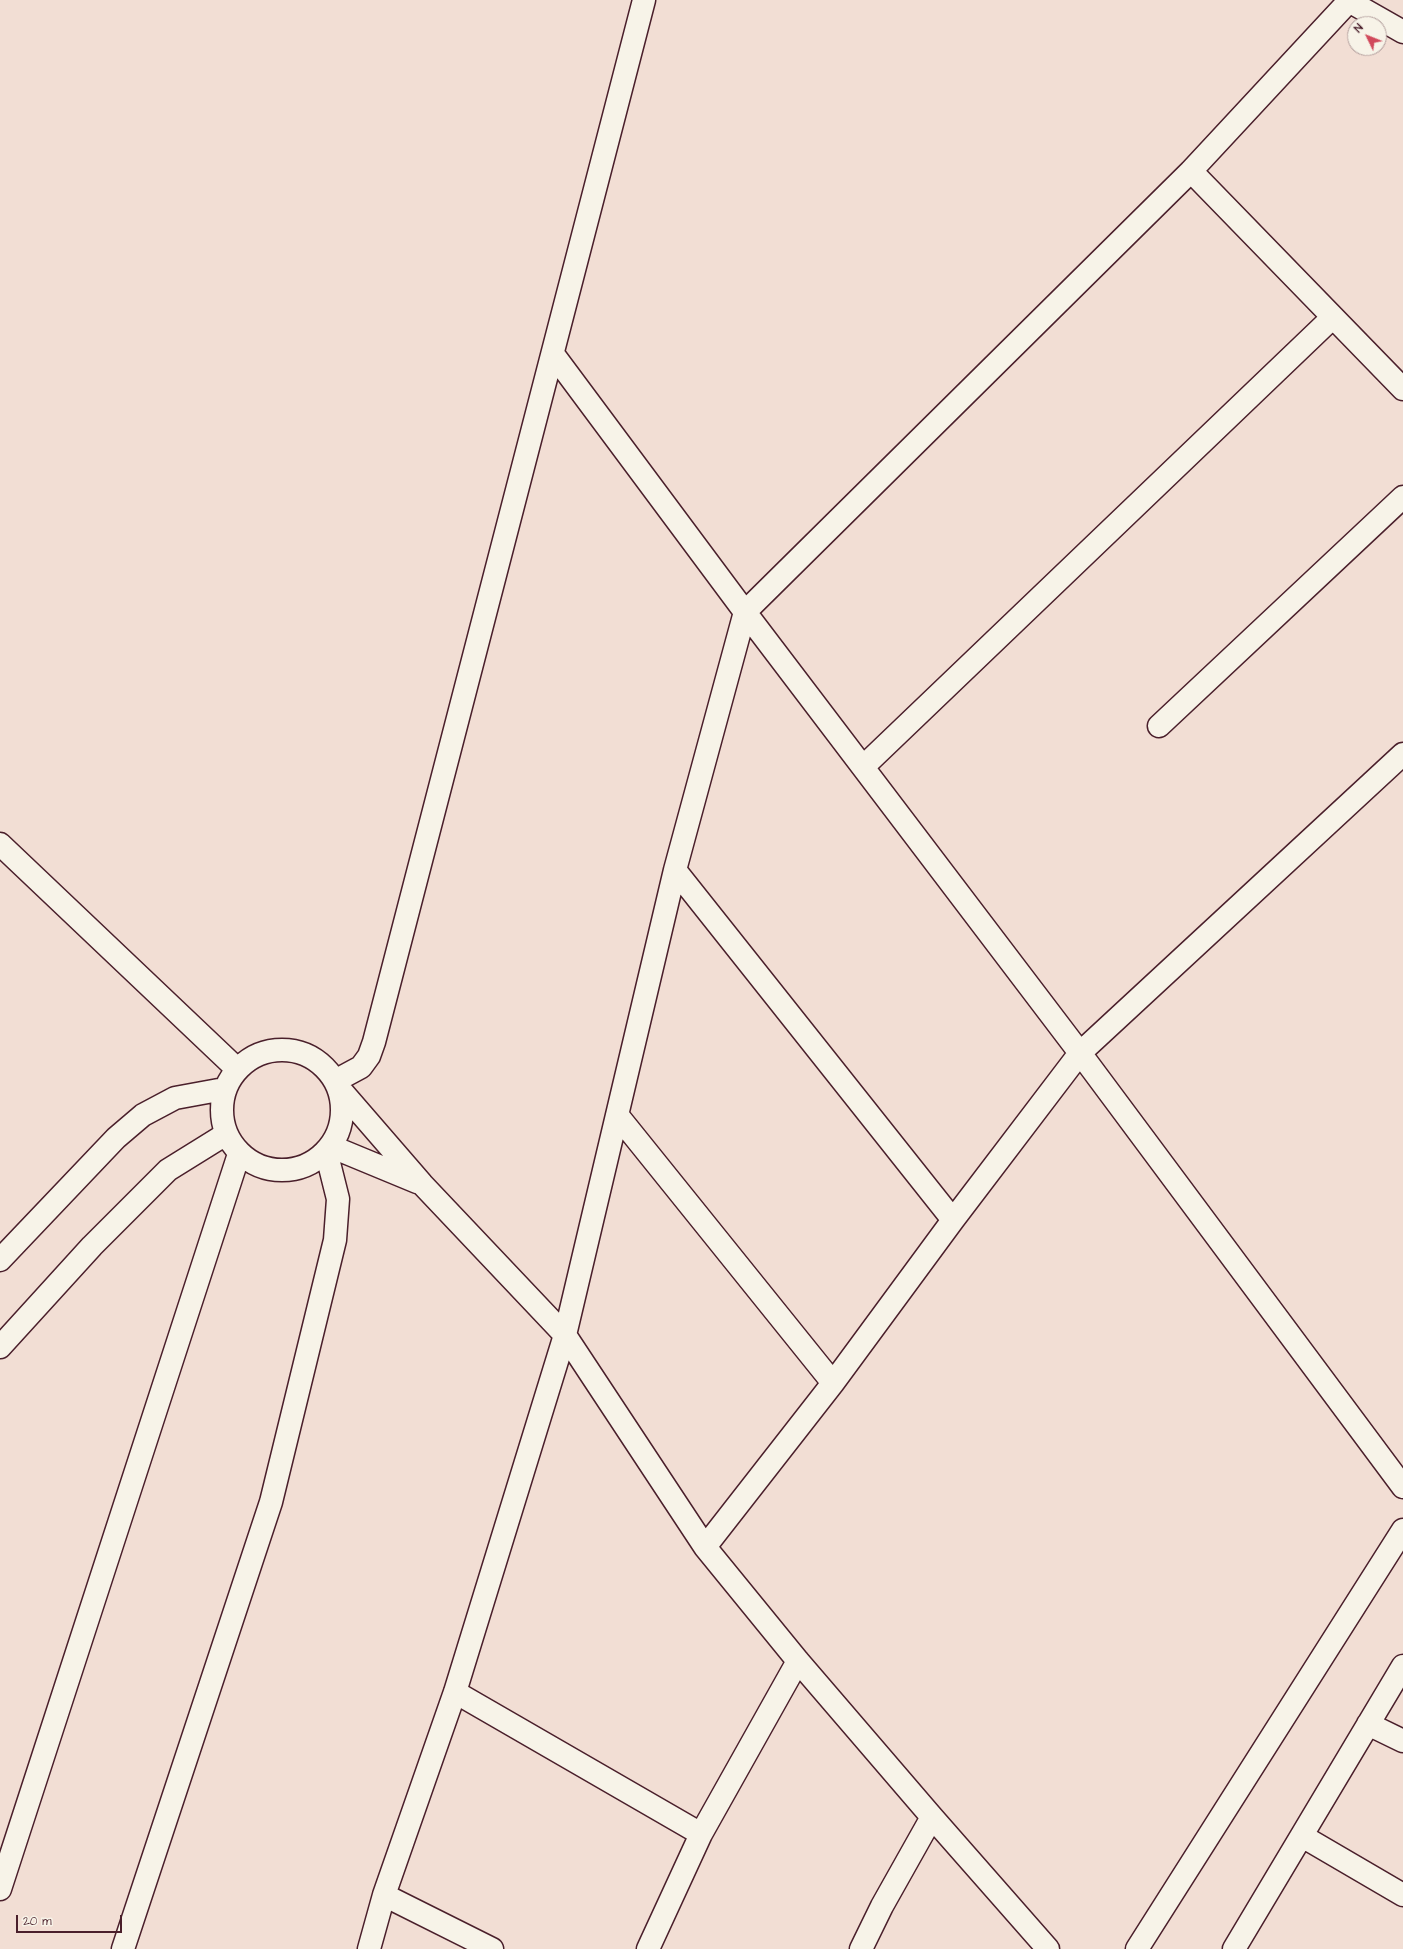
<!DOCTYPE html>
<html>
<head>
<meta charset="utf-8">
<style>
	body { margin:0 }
	#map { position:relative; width:1403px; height:1949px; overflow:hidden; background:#f2ded4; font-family:"Architects Daughter",sans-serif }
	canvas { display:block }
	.north { position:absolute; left:1347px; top:16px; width:40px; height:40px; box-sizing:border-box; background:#f7f3e8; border:1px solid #b29e9c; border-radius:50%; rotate:313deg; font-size:11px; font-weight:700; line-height:16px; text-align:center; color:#4a1f2b }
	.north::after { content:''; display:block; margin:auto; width:14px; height:18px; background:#d1495b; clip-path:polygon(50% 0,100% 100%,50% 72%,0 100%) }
	.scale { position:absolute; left:16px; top:1915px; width:106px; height:18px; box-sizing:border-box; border:2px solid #4a1f2b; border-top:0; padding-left:5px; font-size:12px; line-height:14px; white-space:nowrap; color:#4a1f2b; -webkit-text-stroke:3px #f7f3e8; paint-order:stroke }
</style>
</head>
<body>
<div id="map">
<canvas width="1403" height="1949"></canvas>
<div class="north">N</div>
<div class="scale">20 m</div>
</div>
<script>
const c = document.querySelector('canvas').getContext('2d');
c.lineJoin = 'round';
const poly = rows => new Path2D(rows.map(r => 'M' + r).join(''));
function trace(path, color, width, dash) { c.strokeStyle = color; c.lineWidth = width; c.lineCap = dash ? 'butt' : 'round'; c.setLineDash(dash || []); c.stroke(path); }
const minor = poly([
	[1347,0,1403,32],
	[1191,171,1403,389],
	[553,354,745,612,1080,1053,1403,1487],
	[1159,726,1403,497],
	[863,767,1333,317],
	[0,844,237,1069],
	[675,870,953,1220],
	'222 1110a60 60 0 1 1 120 0a60 60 0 1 1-120 0Z',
	[335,1081,361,1067,369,1056,374,1042,644,0],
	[338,1087,422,1184,565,1335,705,1547,798,1661,932,1817,1048,1949],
	[618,1116,833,1383],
	[330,1146,417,1182],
	[0,1260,116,1138,143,1115,175,1098,224,1089],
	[0,1347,92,1246,168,1170,226,1134],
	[705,1547,833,1383,953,1220,1080,1053,1403,754],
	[455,1692,701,1834],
	[1368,1724,1403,1741],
	[1302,1836,1403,1895],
	[0,1889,239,1154],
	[384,1895,492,1949],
	[123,1949,271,1502,335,1240,338,1199,326,1151],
	[369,1949,384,1895,455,1692,565,1335,675,870,745,612,1191,171,1349,1],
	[648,1949,701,1834,798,1661],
	[861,1949,882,1906,932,1817],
	[1137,1949,1403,1530],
	[1234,1949,1403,1666]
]);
trace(minor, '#4a1f2b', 25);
trace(minor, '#f7f3e8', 22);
</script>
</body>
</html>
